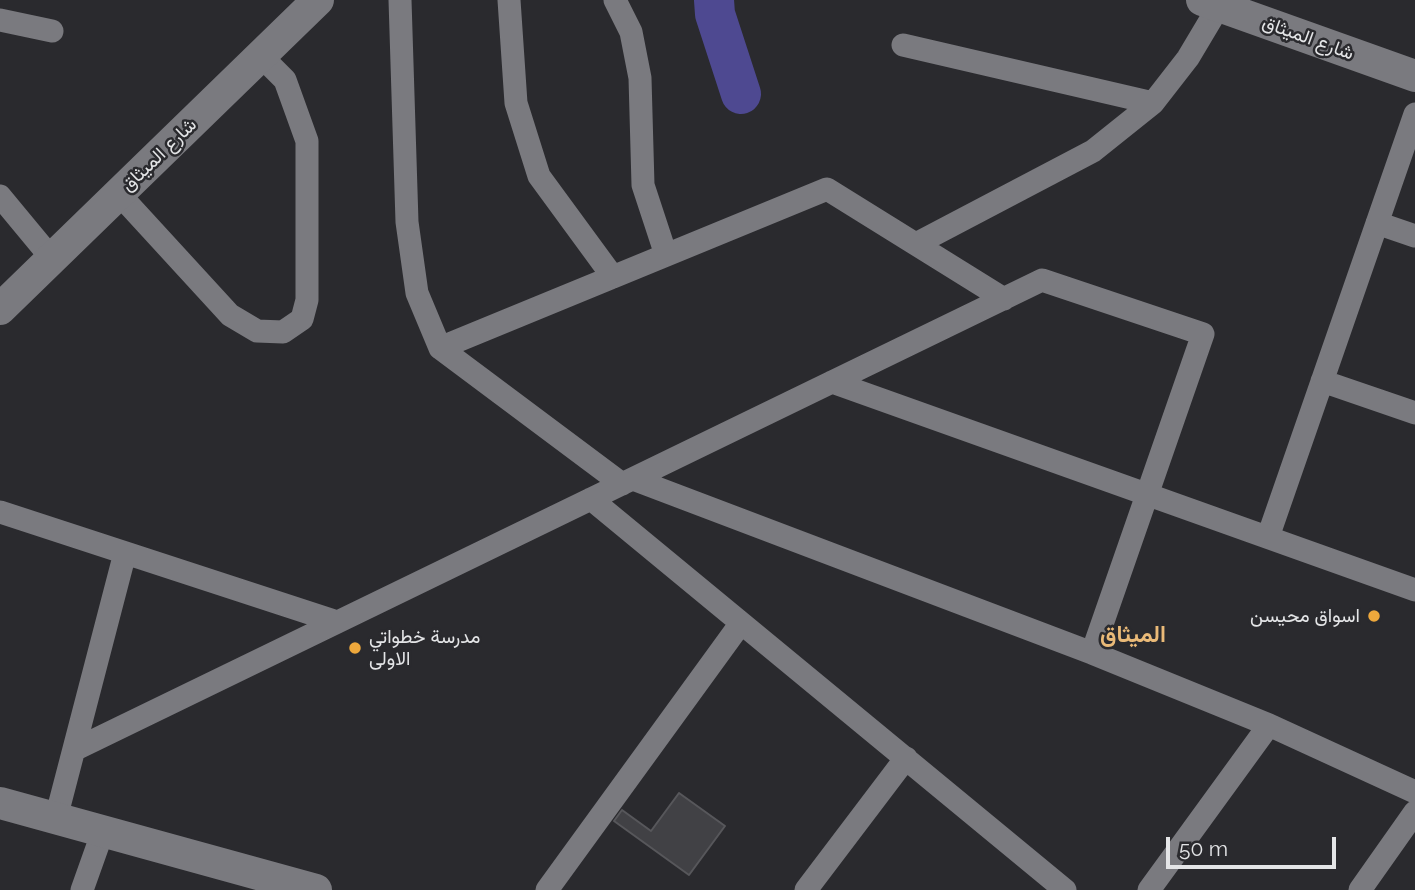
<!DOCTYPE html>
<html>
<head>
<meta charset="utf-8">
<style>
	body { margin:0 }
	#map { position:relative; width:1415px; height:890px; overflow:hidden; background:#2a2a2e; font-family:Raleway,sans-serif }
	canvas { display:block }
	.scale { position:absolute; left:1166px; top:837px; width:170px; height:32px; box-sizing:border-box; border:4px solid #e4e5e7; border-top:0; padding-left:9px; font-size:21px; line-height:24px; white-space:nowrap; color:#e4e5e7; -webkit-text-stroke:5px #2a2a2e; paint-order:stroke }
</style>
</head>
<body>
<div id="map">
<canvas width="1415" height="890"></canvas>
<div class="scale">50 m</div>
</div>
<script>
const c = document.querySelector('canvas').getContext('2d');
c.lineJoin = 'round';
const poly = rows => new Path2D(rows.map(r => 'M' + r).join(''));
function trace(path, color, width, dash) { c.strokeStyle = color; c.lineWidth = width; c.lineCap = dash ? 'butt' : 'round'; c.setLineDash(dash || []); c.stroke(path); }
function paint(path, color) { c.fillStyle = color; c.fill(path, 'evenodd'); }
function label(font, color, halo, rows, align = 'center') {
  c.font = font + ' Raleway,Vazirmatn,sans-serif'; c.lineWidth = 5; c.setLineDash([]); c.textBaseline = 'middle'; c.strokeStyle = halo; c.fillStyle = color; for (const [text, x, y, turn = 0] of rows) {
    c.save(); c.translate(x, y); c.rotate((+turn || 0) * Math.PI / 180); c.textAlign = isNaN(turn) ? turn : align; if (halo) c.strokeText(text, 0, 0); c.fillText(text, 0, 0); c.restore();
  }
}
const river = poly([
	[714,0,715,14,741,94]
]);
const building = poly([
	[679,793,725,826,689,875,614,821,622,810,651,831,679,793]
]);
const street = poly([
	[400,0,407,222,417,293,440,348],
	[509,0,516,103,539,176,613,277],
	[615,0,631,32,640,78,643,185,666,255],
	[0,20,52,31],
	[903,45,1153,103],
	[119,194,230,315,257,331,283,332,302,319,307,300,307,141,285,80,261,56],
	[0,196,53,260],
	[1377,223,1415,236],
	[916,244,1093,151,1153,103,1188,58,1219,6],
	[1322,381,1415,413],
	[832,382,1415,590],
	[633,479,1092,653,1269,725,1415,792],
	[622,484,440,348,827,189,1004,299],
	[591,499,1065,890],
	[0,512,337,622],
	[1268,537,1415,114],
	[74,750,1042,280,1203,334,1092,653],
	[56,818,125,553],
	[82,890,103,831],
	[547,890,741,623],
	[806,890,906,758],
	[1149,890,1269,725],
	[1360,890,1415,812]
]);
const secondary = poly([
	[1202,0,1415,76],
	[0,309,318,0],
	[0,803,316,890]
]);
const markers = [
	[1374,616,7,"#eea83c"],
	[355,648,7,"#eea83c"]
];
const streetNames = [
	["شارع الميثاق",1308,38,20],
	["شارع الميثاق",159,155,-44]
];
const poiNames = [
	["اسواق محيسن",1360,616],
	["مدرسة خطواتي",369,637,"left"],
	["الاولى",369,659,"left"]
];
const quarterNames = [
	["الميثاق",1133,635]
];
trace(river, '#4e4991', 40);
paint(building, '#414145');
trace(building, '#57575b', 2);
trace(street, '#7a7a7f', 23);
trace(secondary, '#7a7a7f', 32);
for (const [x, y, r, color] of markers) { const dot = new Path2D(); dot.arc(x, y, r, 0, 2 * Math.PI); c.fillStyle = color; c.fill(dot); trace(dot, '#2a2a2e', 2.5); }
label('19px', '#e4e5e7', '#2a2a2e', streetNames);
label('19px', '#e4e5e7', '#2a2a2e', poiNames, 'right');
label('bold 23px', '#eaba78', '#2a2a2e', quarterNames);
</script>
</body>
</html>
